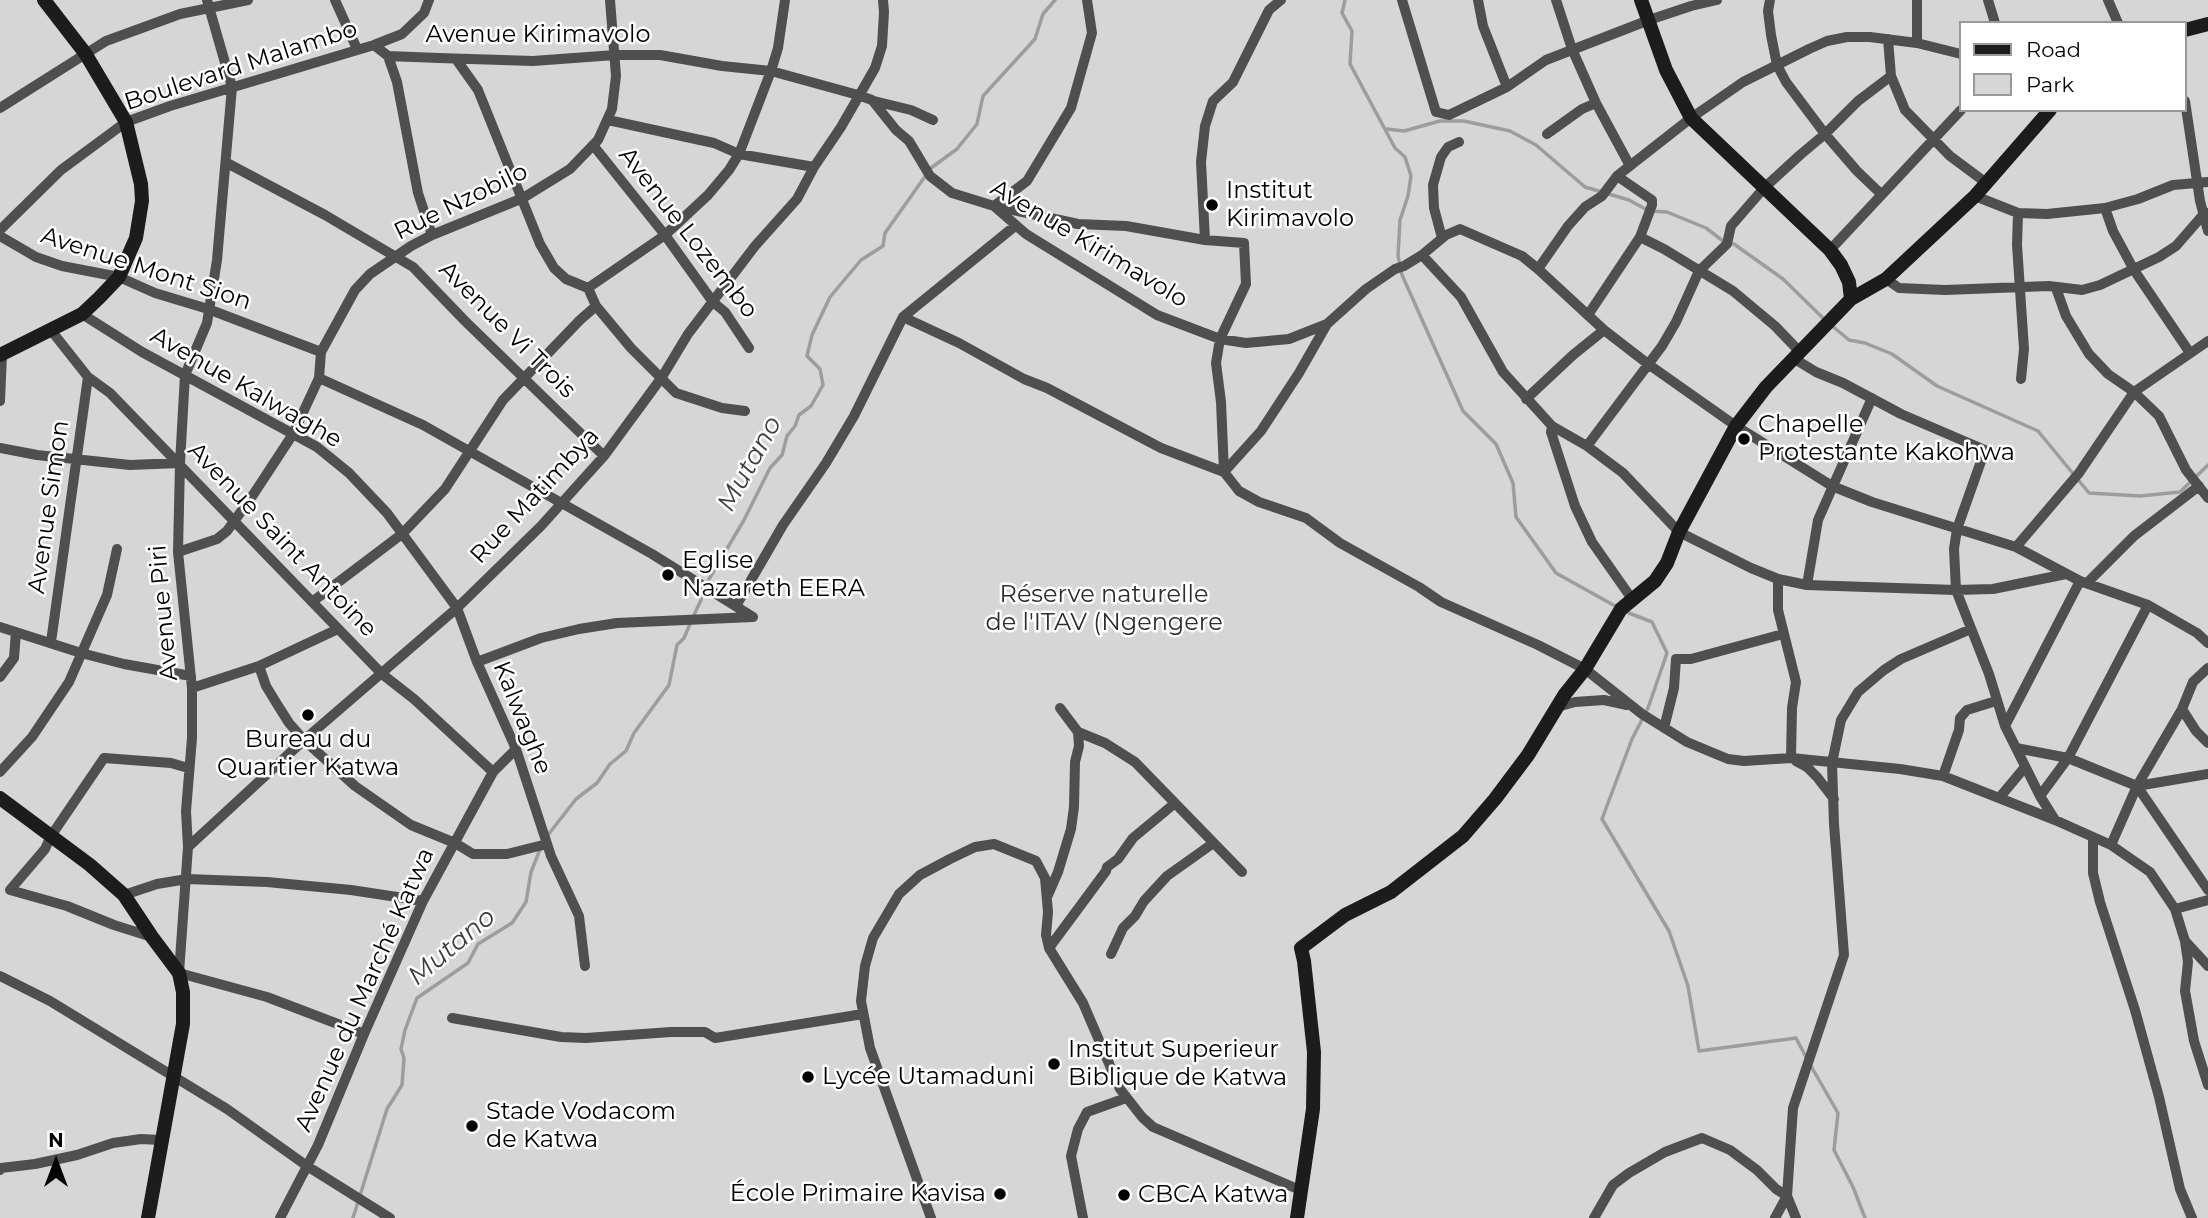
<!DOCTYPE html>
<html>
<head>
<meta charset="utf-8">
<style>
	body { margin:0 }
	#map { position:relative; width:2208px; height:1218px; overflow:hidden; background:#fff; font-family:Montserrat,sans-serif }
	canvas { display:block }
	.legend { position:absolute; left:1959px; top:21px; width:228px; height:91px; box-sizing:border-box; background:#fff; border:2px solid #999; margin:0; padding:9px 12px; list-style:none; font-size:21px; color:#000 }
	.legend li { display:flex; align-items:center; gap:14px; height:35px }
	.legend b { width:35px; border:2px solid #999 }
	.north { position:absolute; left:21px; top:1127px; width:70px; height:70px; -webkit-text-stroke:5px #fff; paint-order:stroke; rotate:0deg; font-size:19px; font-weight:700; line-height:28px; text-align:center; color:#000 }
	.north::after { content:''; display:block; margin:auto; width:24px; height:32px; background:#000; clip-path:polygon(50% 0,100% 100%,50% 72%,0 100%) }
</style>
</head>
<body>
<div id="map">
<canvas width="2208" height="1218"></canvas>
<ul class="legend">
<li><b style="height:9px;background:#1c1c1c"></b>Road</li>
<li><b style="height:19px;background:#d6d6d6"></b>Park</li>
</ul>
<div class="north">N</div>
</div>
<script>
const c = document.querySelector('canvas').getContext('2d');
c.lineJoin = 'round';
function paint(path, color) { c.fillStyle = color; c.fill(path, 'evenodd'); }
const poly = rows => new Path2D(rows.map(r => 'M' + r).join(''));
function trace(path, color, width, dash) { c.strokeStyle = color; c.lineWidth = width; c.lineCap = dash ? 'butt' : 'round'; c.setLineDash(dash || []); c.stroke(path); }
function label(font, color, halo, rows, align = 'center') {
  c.font = font + ' Montserrat,sans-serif'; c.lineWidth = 5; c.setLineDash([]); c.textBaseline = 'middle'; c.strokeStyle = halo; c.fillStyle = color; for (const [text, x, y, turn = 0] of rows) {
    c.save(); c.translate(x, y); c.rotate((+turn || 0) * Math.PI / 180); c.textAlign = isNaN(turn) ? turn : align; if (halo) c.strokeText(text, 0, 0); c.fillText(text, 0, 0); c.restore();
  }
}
const green = poly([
	[0,0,2208,0,2208,1218,0,1218],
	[1961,23,2185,23,2185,110,1961,110]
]);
const stream = poly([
	[1345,0,1342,13,1352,31,1350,64,1395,148,1405,157,1411,176,1408,196,1400,220,1398,256,1402,275,1463,411,1496,444,1513,483,1516,517,1556,573,1617,607],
	[1387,129,1404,131,1440,121,1464,121,1510,131,1536,145,1585,187,1629,200,1649,211,1667,212,1706,228,1727,244,1734,244,1783,279,1825,320],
	[1831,325,1849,340,1865,343,1892,354,1937,386,2038,431,2089,493,2140,496,2180,492,2208,465],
	[1624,611,1652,622,1667,653,1648,708,1632,739,1602,819,1669,931,1688,986,1699,1051,1796,1038,1807,1059],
	[693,617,701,600,702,591,744,520,770,468,782,455,787,436,795,426,799,415,811,406,823,385,820,369,807,356,812,335,830,297,861,260,883,246,885,233,931,168,957,149,977,124,983,96,1035,39,1043,14,1055,0],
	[548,835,576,799,597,783,610,764,626,751,634,733,669,685,677,645,684,638,690,624],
	[1811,1066,1838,1113,1834,1150,1853,1187,1865,1218],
	[353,1218,387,1109,402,1085,404,1058,401,1049,405,1030,417,998,468,963,478,944,512,923,526,902,531,872,541,847]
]);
const street = poly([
	[335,0,357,49],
	[1402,0,1436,112,1449,115,1507,87,1546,60,1649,20,1691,6,1717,0],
	[1478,0,1483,26,1507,87],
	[1556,0,1572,49,1596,103,1630,166],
	[1770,0,1768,11,1771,35,1777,65,1786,82,1825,134,1857,171,1881,194],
	[1917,0,1917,43],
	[1988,0,1995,23],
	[2108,0,2118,23],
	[1888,39,1891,76,1905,110,1950,156,1985,182],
	[374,45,388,56,439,58,533,61,615,55,660,55,722,66,771,71,858,95,872,100,896,130,909,141,930,176,952,193,994,206,1026,234,1157,315,1220,339,1246,343,1289,339,1327,324],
	[388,56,397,82,418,193,432,235],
	[456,59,478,90,540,244,554,268,566,279,588,288,596,306,631,348,676,393,722,408,745,411],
	[874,101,911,110,933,120],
	[2185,101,2200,201,2208,231],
	[0,108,106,41,180,14,248,0],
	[608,120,714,143,739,154,814,167],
	[1547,134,1582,109,1596,103],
	[593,145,665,235,713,302,725,312,749,348],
	[227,163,325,215,413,267,465,321,604,456],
	[1975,196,2018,213,2047,214,2105,208,2138,199,2173,185,2208,182],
	[994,206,1027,181,1071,108,1092,33,1087,0],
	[995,206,1078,224,1126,226,1205,240,1244,243,1246,284,1220,339,1216,363,1221,402,1224,472],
	[2105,208,2113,231,2134,270,2190,353],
	[2018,213,2017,245,2024,349,2021,379],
	[0,230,61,170,126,122,170,106,374,45,402,34,424,13,429,0],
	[0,236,36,257,62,266,119,277,155,293,208,309,321,352],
	[1640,237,1664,249,1733,291,1775,326,1800,352],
	[1442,238,1434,208,1433,185,1441,157,1448,147,1459,142],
	[1205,240,1201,162,1205,126,1213,101,1233,82,1269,10,1281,0],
	[1830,250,1961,110],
	[1422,255,1461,297,1503,372,1552,426,1587,446,1623,473,1679,532,1751,568,1778,579,1807,585,1956,590,1993,589,2066,574],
	[1538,269,1568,226,1585,207,1602,196,1617,176,1691,118,1743,82,1809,49,1827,41,1847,37,1870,37,1917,43,1961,54],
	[1886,279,1899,288,1945,290,2049,286,2082,290,2100,285,2159,257,2176,246,2203,215,2208,213],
	[588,288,665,235,708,195,729,170,739,154,771,71,778,48,785,0],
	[2056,288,2066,316,2089,354,2108,374,2134,392,2159,416,2186,470,2208,498],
	[82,314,142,352,317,447,349,473,387,513,457,608,477,662,516,749,551,856,579,916,585,966],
	[1588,315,1640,237,1652,205,1652,200,1617,176],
	[903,317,959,343,1024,379,1047,388,1161,448,1224,472,1239,491,1259,502,1306,518,1340,543,1419,587,1441,602,1538,645,1585,669,1642,714,1687,742,1711,752,1728,759,1744,761,1791,758,1900,769,1943,776,2055,820,2111,845,2150,872,2175,909,2185,941,2208,966],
	[50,329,88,377,110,393,382,674,414,699,493,772],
	[1793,358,1816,372,1843,383,1901,414,1985,450,1957,529,1954,549,1956,590,1989,674,2005,726,2040,796,2055,820],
	[319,378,423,425,652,554,753,617],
	[1526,399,1573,355,1604,330],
	[0,401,2,354],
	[1552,426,1551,432,1575,506,1592,542,1632,599],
	[1587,446,1662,346,1676,322,1699,271,1727,244,1731,226,1764,188,1800,155,1825,134,1858,101,1891,76],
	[0,448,37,455,130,465,180,463],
	[1224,472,1261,431,1299,373,1327,324,1366,289,1395,269,1404,266,1422,255,1446,235,1460,229,1522,256,1538,269,1604,330,1648,364,1736,426,1832,486,1872,502,2016,547,2080,581,2148,605,2197,633,2208,643],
	[2016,547,2079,473,2134,392,2208,341],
	[178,552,217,539,227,531,253,495,293,434,319,378,321,352,355,290,370,274,411,246,432,235,523,198,570,169,598,140,612,109,616,76,610,0],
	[1778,579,1778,610,1796,682,1792,708,1791,758],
	[2087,583,2134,536,2199,486],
	[1807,585,1818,520,1872,398],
	[312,602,402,534,445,489,503,400,580,320,596,306],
	[736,606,783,525,826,463,854,416,903,317,1015,226],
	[0,627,81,653,124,664,191,676],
	[51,642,88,377],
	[477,662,541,638,579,629,617,623,753,617],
	[259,666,266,686,277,704,289,723,304,740,355,786,411,825,455,843,473,854,507,854,547,844],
	[0,677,14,658,16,632],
	[192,688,259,666,338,629],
	[1557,707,1575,702,1604,700,1627,705],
	[1060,708,1078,732,1105,743,1135,762,1242,872],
	[2182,709,2196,731,2208,743],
	[2005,726,2080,581],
	[1664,728,1674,688,1676,659,1691,659,1783,634],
	[2016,748,2068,758,2137,786,2208,890],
	[1796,761,1807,767,1817,777,1834,799],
	[0,772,32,737,69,682,107,595,117,549],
	[1943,776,1959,730,1960,718,1967,710,1996,701],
	[2137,786,2208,774],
	[2040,796,2068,758,2148,605],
	[2000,797,2025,767],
	[2093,839,2093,873,2100,902,2135,1010,2159,1097,2180,1189,2192,1218],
	[2111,845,2137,786,2182,709,2193,682,2208,668],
	[188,847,186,811,192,738,192,688,178,552,180,463,185,375,207,323,217,260,232,87,207,0],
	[124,895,157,884,187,879,267,882,351,890,423,901],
	[1048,895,1058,872,1071,829,1074,807,1075,762,1079,746,1078,732],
	[2175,909,2208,900],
	[152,937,114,925,67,906,10,890,45,849,51,836,104,758,171,763,188,768],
	[2185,941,2188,962,2185,991,2194,1041,2208,1085],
	[1049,948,1106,871,1107,867,1118,859,1133,838,1174,804],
	[1111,954,1123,928,1135,916,1144,901,1167,876,1212,844],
	[0,976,50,1001,227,1109,307,1166,390,1218],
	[452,1018,561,1037,586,1038,671,1032,705,1032,715,1038,863,1014],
	[364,1034,267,997,179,973,188,847,304,740,457,608,541,526,604,456,662,377,688,334,755,246,797,199,814,167,841,127,875,68,882,46,884,12,883,0],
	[0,1170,1,1168,35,1164,77,1155,113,1143,141,1139,161,1140],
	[280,1218,318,1145,364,1034,423,901,493,772,516,749],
	[931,1218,870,1048,861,1001,865,966,873,938,899,894,920,875,950,859,975,847,994,844,1036,861,1045,878,1048,912,1046,935,1049,948,1083,1003,1120,1089,1142,1117,1153,1127,1300,1190],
	[1083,1218,1071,1156,1078,1129,1087,1112,1126,1098],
	[1594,1218,1613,1185,1629,1173,1665,1152,1702,1138,1730,1150,1757,1170,1776,1189,1787,1196,1796,1218],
	[1775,1218,1787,1196,1793,1108,1844,955,1834,824,1832,763,1841,720,1858,692,1884,670,1901,659,1971,629]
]);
const secondary = poly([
	[1641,0,1666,70,1691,118,1830,250,1841,265,1849,282,1851,299],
	[2185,30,2208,24],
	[0,355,82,314,99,298,119,277,136,238,142,201,141,184,126,122,85,53,44,0],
	[0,798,90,865,124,895,152,937,179,973,183,992,183,1024,148,1218],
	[1297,1218,1313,1109,1314,1052,1304,961,1301,948,1345,915,1391,892,1463,836,1495,799,1528,755,1565,694,1585,669,1621,609,1655,581,1667,563,1679,532,1736,426,1766,387,1851,299,1886,279,1975,196,2050,110]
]);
const markers = [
	[1212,205,7,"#000"],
	[1744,439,7,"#000"],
	[668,575,7,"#000"],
	[308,715,7,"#000"],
	[1054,1064,7,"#000"],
	[808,1077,7,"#000"],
	[472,1126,7,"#000"],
	[1000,1194,7,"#000"],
	[1124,1195,7,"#000"]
];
const streetNames = [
	["Avenue Kirimavolo",538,35],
	["Boulevard Malambo",241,66,-18],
	["Rue Nzobilo",461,202,-26],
	["Avenue Lozembo",688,233,52],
	["Avenue Kirimavolo",1089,244,31],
	["Avenue Mont Sion",146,269,18],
	["Avenue Vi Trois",507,330,45],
	["Avenue Kalwaghe",246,388,30],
	["Rue Matimbya",535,496,-47],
	["Avenue Simon",49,507,-82],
	["Avenue Saint Antoine",282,540,46],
	["Avenue Piri",164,613,-95],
	["Kalwaghe",522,718,68],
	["Avenue du Marché Katwa",365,990,-66]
];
const poiNames = [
	["Institut",1226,191],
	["Kirimavolo",1226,219],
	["Chapelle",1758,425],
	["Protestante Kakohwa",1758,453],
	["Eglise",682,561],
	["Nazareth EERA",682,589],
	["Bureau du",308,740,"center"],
	["Quartier Katwa",308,768,"center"],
	["Institut Superieur",1068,1050],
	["Biblique de Katwa",1068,1078],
	["Lycée Utamaduni",822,1077],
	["Stade Vodacom",486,1112],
	["de Katwa",486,1140],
	["École Primaire Kavisa",986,1194,"right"],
	["CBCA Katwa",1138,1195]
];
const parkNames = [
	["Réserve naturelle",1104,595],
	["de l'ITAV (Ngengere",1104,623]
];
const waterNames = [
	["Mutano",750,464,-61],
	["Mutano",452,947,-40]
];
paint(green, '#d6d6d6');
trace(stream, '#9d9d9d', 3.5);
trace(street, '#4f4f4f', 10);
trace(secondary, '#1c1c1c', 14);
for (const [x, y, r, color] of markers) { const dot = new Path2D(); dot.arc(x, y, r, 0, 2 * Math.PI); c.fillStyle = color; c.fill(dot); trace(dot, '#fff', 2.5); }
label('24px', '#000', '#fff', streetNames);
label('24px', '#000', '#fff', poiNames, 'left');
label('24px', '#2d2d2d', '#fff', parkNames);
label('italic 26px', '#3e3e3e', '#fff', waterNames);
</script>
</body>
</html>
